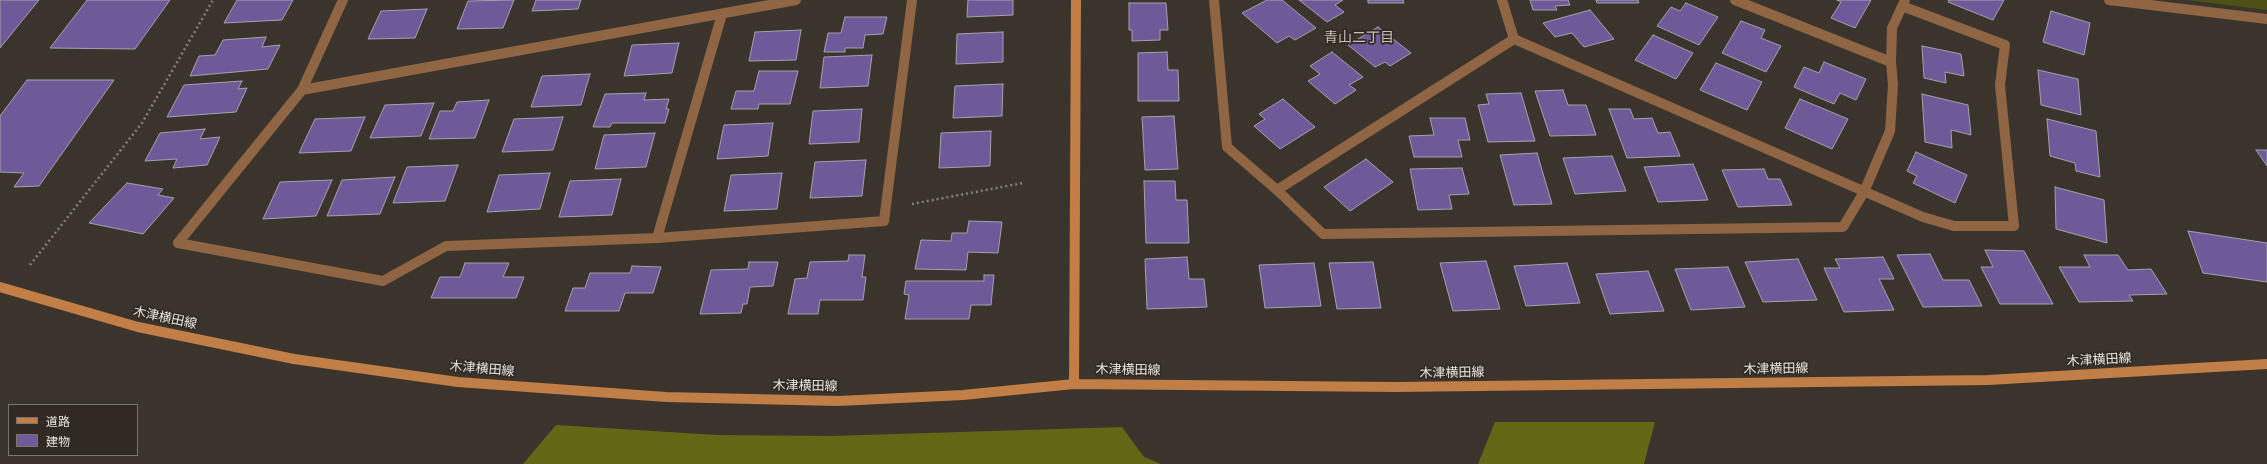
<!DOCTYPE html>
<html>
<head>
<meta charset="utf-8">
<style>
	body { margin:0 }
	#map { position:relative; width:2267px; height:464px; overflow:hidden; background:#3b342d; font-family:"Work Sans","Noto Sans JP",sans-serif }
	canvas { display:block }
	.legend { position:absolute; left:8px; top:404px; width:130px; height:52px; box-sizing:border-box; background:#302a23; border:1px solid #7a756f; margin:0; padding:5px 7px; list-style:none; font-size:12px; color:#eae5e0 }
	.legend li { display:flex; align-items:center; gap:8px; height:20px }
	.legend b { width:20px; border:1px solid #7a756f }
</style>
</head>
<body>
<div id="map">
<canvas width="2267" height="464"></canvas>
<ul class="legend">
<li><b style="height:5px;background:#c17e47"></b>道路</li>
<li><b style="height:11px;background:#6e5999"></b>建物</li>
</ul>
</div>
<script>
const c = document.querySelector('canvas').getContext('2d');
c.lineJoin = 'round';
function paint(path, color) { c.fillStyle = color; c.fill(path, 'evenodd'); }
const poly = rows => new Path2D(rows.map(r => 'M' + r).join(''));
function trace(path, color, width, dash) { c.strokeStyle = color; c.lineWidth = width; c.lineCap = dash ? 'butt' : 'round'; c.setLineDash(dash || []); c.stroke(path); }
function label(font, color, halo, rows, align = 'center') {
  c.font = font + ' "Work Sans","Noto Sans JP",sans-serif'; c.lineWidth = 3.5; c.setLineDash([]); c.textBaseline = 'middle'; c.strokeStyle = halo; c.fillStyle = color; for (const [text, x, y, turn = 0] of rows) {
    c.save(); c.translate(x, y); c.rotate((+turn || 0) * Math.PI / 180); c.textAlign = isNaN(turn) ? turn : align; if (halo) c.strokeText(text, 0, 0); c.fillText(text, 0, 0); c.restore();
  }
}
const green = poly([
	[2187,0,2267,0,2267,10]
]);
const forest = poly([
	[1495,422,1655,422,1644,464,1478,464],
	[556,425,717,435,831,436,1122,427,1144,457,1161,464,523,464]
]);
const building = poly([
	[0,0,39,0,0,48,0,0],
	[87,0,170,0,135,49,50,48,87,0],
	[237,0,293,0,282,20,224,23,237,0],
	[514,0,503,28,457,29,468,1,514,0],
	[536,0,581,0,578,9,532,11,536,0],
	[968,0,1013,0,1013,15,967,17,968,0],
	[1267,0,1282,0,1316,28,1295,40,1289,36,1277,43,1242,13,1267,0],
	[1299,0,1343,0,1335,5,1344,12,1327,22,1299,0],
	[1368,0,1403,0,1404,3,1368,3,1368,0],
	[1530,0,1568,0,1570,5,1555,6,1557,10,1533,10,1530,0],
	[1596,0,1638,0,1639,3,1597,3,1596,0],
	[1837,0,1871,0,1855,28,1831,18,1841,2,1837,0],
	[1949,0,2004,0,1993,20,1948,2,1949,0],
	[1129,3,1166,3,1168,30,1160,30,1160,40,1132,41,1132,30,1129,30,1129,3],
	[1686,3,1718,17,1699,45,1657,26,1671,7,1680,11,1686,3],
	[427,9,415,38,368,39,381,11,427,9],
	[1590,10,1614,39,1584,47,1572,33,1555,37,1543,23,1590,10],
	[2051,11,2090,23,2084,55,2043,42,2051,11],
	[845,17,887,17,883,34,865,35,863,48,845,48,845,52,824,52,828,33,841,33,845,17],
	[1741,21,1765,30,1761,38,1781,46,1766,72,1722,53,1741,21],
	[1378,27,1411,53,1390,66,1385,62,1375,67,1348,45,1378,27],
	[801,30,796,60,749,61,755,32,801,30],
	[1003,32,1003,62,956,64,957,34,1003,32],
	[1653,35,1693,53,1676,79,1635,60,1653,35],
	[266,37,262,47,280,45,268,69,190,76,199,56,215,55,223,40,266,37],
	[679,43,672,73,624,76,632,45,679,43],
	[1922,46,1961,54,1964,76,1945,72,1946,83,1924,78,1922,46],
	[1167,52,1168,70,1178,70,1179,101,1138,101,1138,53,1167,52],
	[1332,52,1363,77,1349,85,1356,90,1335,104,1308,81,1320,74,1310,66,1332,52],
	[872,55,868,86,820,88,824,57,872,55],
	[1824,62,1866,79,1856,100,1840,93,1834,104,1794,87,1804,67,1819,73,1824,62],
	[1716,63,1762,82,1747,110,1700,90,1716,63],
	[2038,70,2078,79,2081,115,2041,105,2038,70],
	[759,71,798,71,790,104,759,104,758,109,731,109,736,91,754,91,759,71],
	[590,74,581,105,531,107,542,76,590,74],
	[27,80,114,80,39,186,14,187,24,173,0,172,0,116,27,80],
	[242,81,238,89,247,88,236,112,167,117,184,85,242,81],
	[1003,84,1002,116,953,118,955,86,1003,84],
	[1563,90,1568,105,1586,105,1596,135,1550,136,1535,91,1563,90],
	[646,93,644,100,669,99,666,109,669,109,665,123,612,123,610,127,593,127,605,94,646,93],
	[1521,93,1535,141,1488,142,1478,105,1489,104,1486,94,1521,93],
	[1922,94,1968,105,1971,135,1951,130,1952,148,1925,142,1922,94],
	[1283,99,1315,127,1280,149,1254,126,1265,119,1259,114,1283,99],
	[1800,99,1848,119,1832,149,1785,128,1800,99],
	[489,100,475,138,429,139,440,111,453,111,457,102,489,100],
	[434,103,421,136,370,138,385,105,434,103],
	[862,109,859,142,809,144,813,111,862,109],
	[1609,109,1630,109,1634,119,1652,118,1658,133,1670,132,1680,156,1627,158,1609,109],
	[1174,116,1178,169,1145,170,1142,117,1174,116],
	[365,117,351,151,299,153,315,119,365,117],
	[563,117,553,150,502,152,514,119,563,117],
	[1430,118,1465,118,1470,140,1458,140,1462,157,1414,157,1409,136,1434,135,1430,118],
	[2047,119,2096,131,2100,177,2076,171,2075,163,2050,156,2047,119],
	[773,123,768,156,717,159,724,125,773,123],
	[205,129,200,139,220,137,207,165,173,168,177,159,145,161,160,133,205,129],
	[991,131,990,166,939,168,941,133,991,131],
	[655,133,646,167,595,169,604,135,655,133],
	[2256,150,2267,150,2267,166,2256,150],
	[1916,152,1967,175,1955,203,1913,183,1917,176,1907,171,1916,152],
	[1537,153,1552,204,1514,205,1500,155,1537,153],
	[1612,156,1626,191,1575,194,1563,158,1612,156],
	[1366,159,1393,182,1350,211,1324,187,1366,159],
	[866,160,862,196,810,198,815,162,866,160],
	[1693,164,1708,200,1658,202,1644,167,1693,164],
	[458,165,445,201,393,203,407,167,458,165],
	[1462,168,1469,194,1449,195,1452,209,1418,210,1410,169,1462,168],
	[1764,169,1768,179,1780,179,1792,205,1738,207,1722,170,1764,169],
	[550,173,540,209,487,212,499,175,550,173],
	[782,173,777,209,724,211,731,175,782,173],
	[395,177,380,214,327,216,342,180,395,177],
	[621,179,612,215,559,217,570,181,621,179],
	[332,180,316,216,263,219,280,182,332,180],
	[1144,181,1175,181,1176,200,1187,200,1189,243,1146,243,1144,181],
	[127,183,163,189,158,195,174,198,143,234,89,223,127,183],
	[2055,187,2104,200,2107,243,2056,229,2055,187],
	[969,221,1002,222,998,253,968,252,966,270,915,269,921,240,951,241,952,233,967,233,969,221],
	[2188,231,2267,243,2267,282,2203,273,2188,231],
	[1985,250,2024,251,2053,304,2000,304,1981,267,1993,267,1985,250],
	[1930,254,1943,280,1969,280,1982,306,1923,307,1897,255,1930,254],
	[849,255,865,255,862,277,866,277,863,300,820,300,818,314,788,314,795,279,807,278,810,262,848,261,849,255],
	[2084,255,2118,255,2128,270,2151,269,2167,294,2129,295,2133,301,2079,302,2059,267,2090,267,2084,255],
	[1187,257,1189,279,1204,279,1207,307,1147,309,1145,259,1187,257],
	[1883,257,1894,279,1879,279,1894,310,1844,312,1824,268,1840,268,1835,259,1883,257],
	[1798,259,1817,300,1763,302,1745,262,1798,259],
	[1486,261,1500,309,1453,311,1440,263,1486,261],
	[749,262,778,262,773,286,750,287,747,304,743,304,741,313,700,314,711,270,748,269,749,262],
	[1373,262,1381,308,1337,309,1329,263,1373,262],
	[465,263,509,263,503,277,524,277,516,298,431,298,440,277,460,277,465,263],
	[1314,263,1321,306,1265,308,1259,265,1314,263],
	[1567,263,1580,303,1526,306,1514,266,1567,263],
	[632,266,661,267,653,293,625,293,619,311,565,311,573,288,585,288,590,273,630,273,632,266],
	[1728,267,1745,307,1691,310,1675,269,1728,267],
	[1648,271,1664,311,1610,314,1596,274,1648,271],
	[984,275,994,275,991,305,971,305,969,319,905,319,909,295,904,294,906,281,984,281,984,275]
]);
const path = poly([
	[912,204,1023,183],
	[30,265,142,123,213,0]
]);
const street = poly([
	[343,0,302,90,178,243,383,281,446,246,657,238,884,221,912,0],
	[1214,0,1227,147,1277,190,1323,234,1843,227,1864,192,1890,131,1893,85,1891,62,1892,28,1905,0],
	[1502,0,1514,39,1923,217,1954,226,2014,226,2000,85,2005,45,1902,6],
	[1735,0,1891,62],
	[2109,0,2267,19],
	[302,90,796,0],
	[1277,190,1514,39],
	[657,238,722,14]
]);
const secondary = poly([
	[0,287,138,327,294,359,458,382,666,397,838,401,963,395,1074,384,1395,387,1988,380,2267,364],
	[1074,384,1076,0]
]);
const streetNames = [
	["木津横田線",165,318,12],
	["木津横田線",2099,360,-3],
	["木津横田線",482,369,5],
	["木津横田線",1776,369,-1],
	["木津横田線",1128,370,1],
	["木津横田線",1452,373,-1],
	["木津横田線",805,386,1]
];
const neighbourhoodNames = [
	["青山二丁目",1359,38]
];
paint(green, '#4d5116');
paint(forest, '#626716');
paint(building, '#6e5999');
trace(building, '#a4a2ac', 1);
trace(path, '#86807a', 2.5, [2, 3]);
trace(street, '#8f6544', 10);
trace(secondary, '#c17e47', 10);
label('13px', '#eae5e0', '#302a23', streetNames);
label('14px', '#c9c0b8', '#302a23', neighbourhoodNames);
</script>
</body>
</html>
